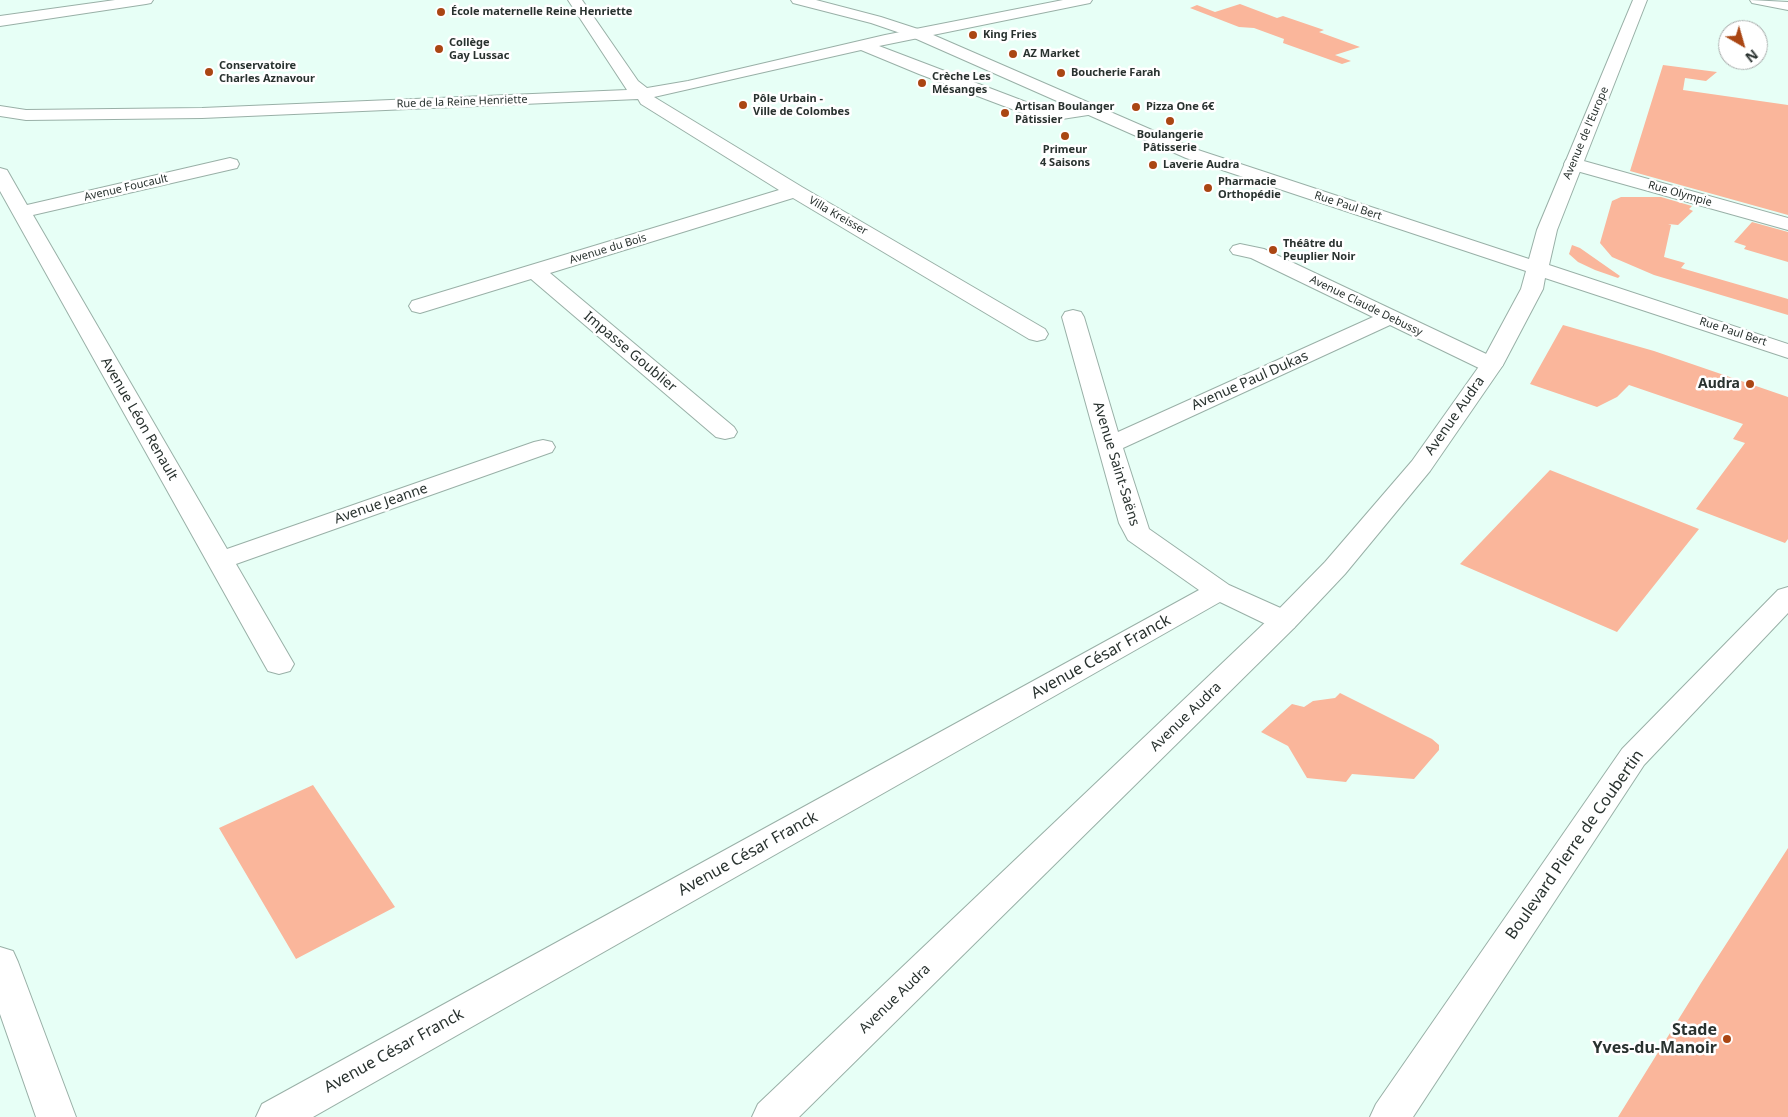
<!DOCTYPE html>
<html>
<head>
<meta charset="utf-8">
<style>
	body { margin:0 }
	#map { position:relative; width:1788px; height:1117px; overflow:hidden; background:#e7fff6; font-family:"Noto Sans",sans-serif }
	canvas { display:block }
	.north { position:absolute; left:1718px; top:20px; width:50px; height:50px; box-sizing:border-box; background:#fff; border:1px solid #a9adac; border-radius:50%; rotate:142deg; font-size:14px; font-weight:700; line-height:20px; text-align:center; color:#29322f }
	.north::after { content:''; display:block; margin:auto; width:18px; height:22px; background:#aa4613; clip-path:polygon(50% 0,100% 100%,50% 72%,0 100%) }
</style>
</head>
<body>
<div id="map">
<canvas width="1788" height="1117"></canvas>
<div class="north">N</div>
</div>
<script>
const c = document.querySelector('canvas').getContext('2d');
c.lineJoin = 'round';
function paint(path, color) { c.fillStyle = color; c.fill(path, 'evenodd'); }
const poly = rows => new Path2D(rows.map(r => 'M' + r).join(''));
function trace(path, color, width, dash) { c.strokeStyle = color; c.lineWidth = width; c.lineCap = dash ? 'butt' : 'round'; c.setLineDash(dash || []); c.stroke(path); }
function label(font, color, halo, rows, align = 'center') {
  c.font = font + ' "Noto Sans",sans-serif'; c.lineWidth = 5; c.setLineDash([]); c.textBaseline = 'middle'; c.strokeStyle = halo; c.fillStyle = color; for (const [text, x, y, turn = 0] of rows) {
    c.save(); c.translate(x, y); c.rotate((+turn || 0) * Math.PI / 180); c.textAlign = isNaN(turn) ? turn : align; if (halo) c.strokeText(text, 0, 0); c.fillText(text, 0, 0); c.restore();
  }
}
const green = poly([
	[1240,4,1277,18,1283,16,1324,30,1319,32,1360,47,1335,55,1351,61,1342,64,1283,43,1284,39,1254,28,1239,27,1190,8,1197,5,1215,12],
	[1663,65,1717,72,1706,81,1685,78,1683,90,1788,105,1788,215,1630,171],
	[1621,197,1661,197,1692,206,1689,209,1693,211,1678,225,1668,224,1671,225,1664,257,1685,263,1681,268,1788,299,1788,315,1654,275,1612,257,1600,243,1612,201],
	[1752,222,1788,232,1788,262,1744,249,1746,246,1734,242],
	[1572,245,1580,248,1620,276,1618,278,1595,270,1578,262,1569,254],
	[1563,325,1654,351,1788,397,1788,539,1785,543,1696,509,1745,443,1733,439,1743,424,1629,385,1617,397,1597,407,1530,384],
	[1550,470,1699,529,1617,632,1460,564],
	[1340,693,1432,739,1439,745,1439,750,1414,779,1352,774,1346,782,1307,778,1288,746,1261,732,1292,704,1304,707,1313,701,1335,698],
	[313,785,395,907,296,959,219,828],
	[1788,848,1788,1117,1618,1117,1701,983]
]);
const street = poly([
	[115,0,153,0,151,3,146,4,0,26,0,16,115,0],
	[568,0,582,0,638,81,647,88,688,81,885,35,1063,0,1092,0,1090,3,1085,4,879,46,1034,105,1062,109,1088,105,1094,106,1097,110,1094,114,1088,115,1062,119,1025,114,919,74,861,50,654,97,802,187,1045,329,1048,334,1045,339,1037,341,1029,339,793,198,550,273,734,427,737,432,734,437,725,439,716,437,531,279,420,313,412,311,409,306,412,301,779,190,641,104,638,99,202,118,26,120,0,116,0,106,26,110,202,108,627,90,568,0],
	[1750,0,1788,2,1788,10,1752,3,1750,0],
	[230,158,237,160,239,164,237,168,33,215,227,549,534,442,543,440,552,442,555,447,552,452,236,564,294,664,290,671,279,674,268,671,264,664,0,191,0,168,7,170,27,205,230,158],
	[1573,158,1788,218,1788,230,1566,168,1564,164,1566,160,1573,158],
	[1240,244,1264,249,1499,360,1503,365,1499,370,1491,372,1483,370,1390,325,1123,448,1149,529,1229,585,1294,614,1298,621,1294,628,1284,630,1274,628,1220,602,313,1117,256,1117,262,1104,1199,590,1128,540,1119,523,1062,317,1065,312,1073,310,1081,312,1084,317,1118,432,1373,317,1251,258,1233,254,1230,250,1233,246,1240,244],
	[1788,587,1788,613,1644,765,1413,1117,1370,1117,1376,1104,1622,749,1778,590,1788,587],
	[0,947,13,951,18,962,76,1117,36,1117,0,1014,0,947]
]);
const secondary = poly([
	[791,0,816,0,881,17,924,31,1198,150,1529,259,1537,230,1633,0,1647,0,1557,230,1549,265,1788,344,1788,358,1545,278,1543,289,1503,365,1430,471,1345,574,1294,628,799,1117,752,1117,758,1104,1274,614,1325,562,1412,461,1480,365,1521,289,1526,271,1186,158,912,37,871,23,793,3,791,0]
]);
const markers = [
	[441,12,5,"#aa4613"],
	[973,35,5,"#aa4613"],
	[439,49,5,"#aa4613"],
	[1013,54,5,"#aa4613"],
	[209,72,5,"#aa4613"],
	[1061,73,5,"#aa4613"],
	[922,83,5,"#aa4613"],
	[743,105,5,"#aa4613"],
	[1136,107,5,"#aa4613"],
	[1005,113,5,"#aa4613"],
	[1170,121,5,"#aa4613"],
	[1065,136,5,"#aa4613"],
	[1153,165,5,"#aa4613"],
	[1208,188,5,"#aa4613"],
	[1273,250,5,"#aa4613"],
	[1750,384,5,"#aa4613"],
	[1727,1039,5,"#aa4613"]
];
const farPoinames = [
	["École maternelle Reine Henriette",451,12],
	["King Fries",983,35],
	["Collège",449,43],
	["Gay Lussac",449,56],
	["AZ Market",1023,54],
	["Conservatoire",219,66],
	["Charles Aznavour",219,79],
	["Boucherie Farah",1071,73],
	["Crèche Les",932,77],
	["Mésanges",932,90],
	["Pôle Urbain -",753,99],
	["Ville de Colombes",753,112],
	["Artisan Boulanger",1015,107],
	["Pâtissier",1015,120],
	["Pizza One 6€",1146,107],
	["Boulangerie",1170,135,"center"],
	["Pâtisserie",1170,148,"center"],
	["Primeur",1065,150,"center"],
	["4 Saisons",1065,163,"center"],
	["Laverie Audra",1163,165],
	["Pharmacie",1218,182],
	["Orthopédie",1218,195],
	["Théâtre du",1283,244],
	["Peuplier Noir",1283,257]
];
const farStreetnames = [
	["Rue de la Reine Henriette",462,102,-2],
	["Avenue de l'Europe",1586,133,-67],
	["Avenue Foucault",126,188,-13],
	["Rue Olympie",1680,194,16],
	["Rue Paul Bert",1348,206,18],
	["Villa Kreisser",838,216,30],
	["Avenue du Bois",608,249,-17],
	["Avenue Claude Debussy",1366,306,26],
	["Rue Paul Bert",1733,332,18]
];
const streetNames = [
	["Impasse Goublier",630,352,40],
	["Avenue Paul Dukas",1250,381,-24],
	["Avenue Audra",1455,416,-55],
	["Avenue Léon Renault",139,419,60],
	["Avenue Saint-Saëns",1116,464,73],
	["Avenue Jeanne",381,504,-19],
	["Avenue Audra",1186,717,-44],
	["Avenue Audra",895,999,-44]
];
const poiNames = [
	["Audra",1740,384]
];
const nearStreetnames = [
	["Avenue César Franck",1101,657,-29],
	["Boulevard Pierre de Coubertin",1575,845,-55],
	["Avenue César Franck",748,854,-29],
	["Avenue César Franck",394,1051,-29]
];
const nearPoinames = [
	["Stade",1717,1030],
	["Yves-du-Manoir",1717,1048]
];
paint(green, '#fab69b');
trace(street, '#99b0a7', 2);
trace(secondary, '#99b0a7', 2);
paint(street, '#fff');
paint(secondary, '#fff');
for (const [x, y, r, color] of markers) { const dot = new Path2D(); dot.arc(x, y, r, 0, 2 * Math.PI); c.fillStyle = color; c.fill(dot); trace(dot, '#fff', 2); }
label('bold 11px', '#29322f', '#fff', farPoinames, 'left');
label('11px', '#29322f', '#fff', farStreetnames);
label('14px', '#29322f', '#fff', streetNames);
label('bold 14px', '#29322f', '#fff', poiNames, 'right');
label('16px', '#29322f', '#fff', nearStreetnames);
label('bold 16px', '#29322f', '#fff', nearPoinames, 'right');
</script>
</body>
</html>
